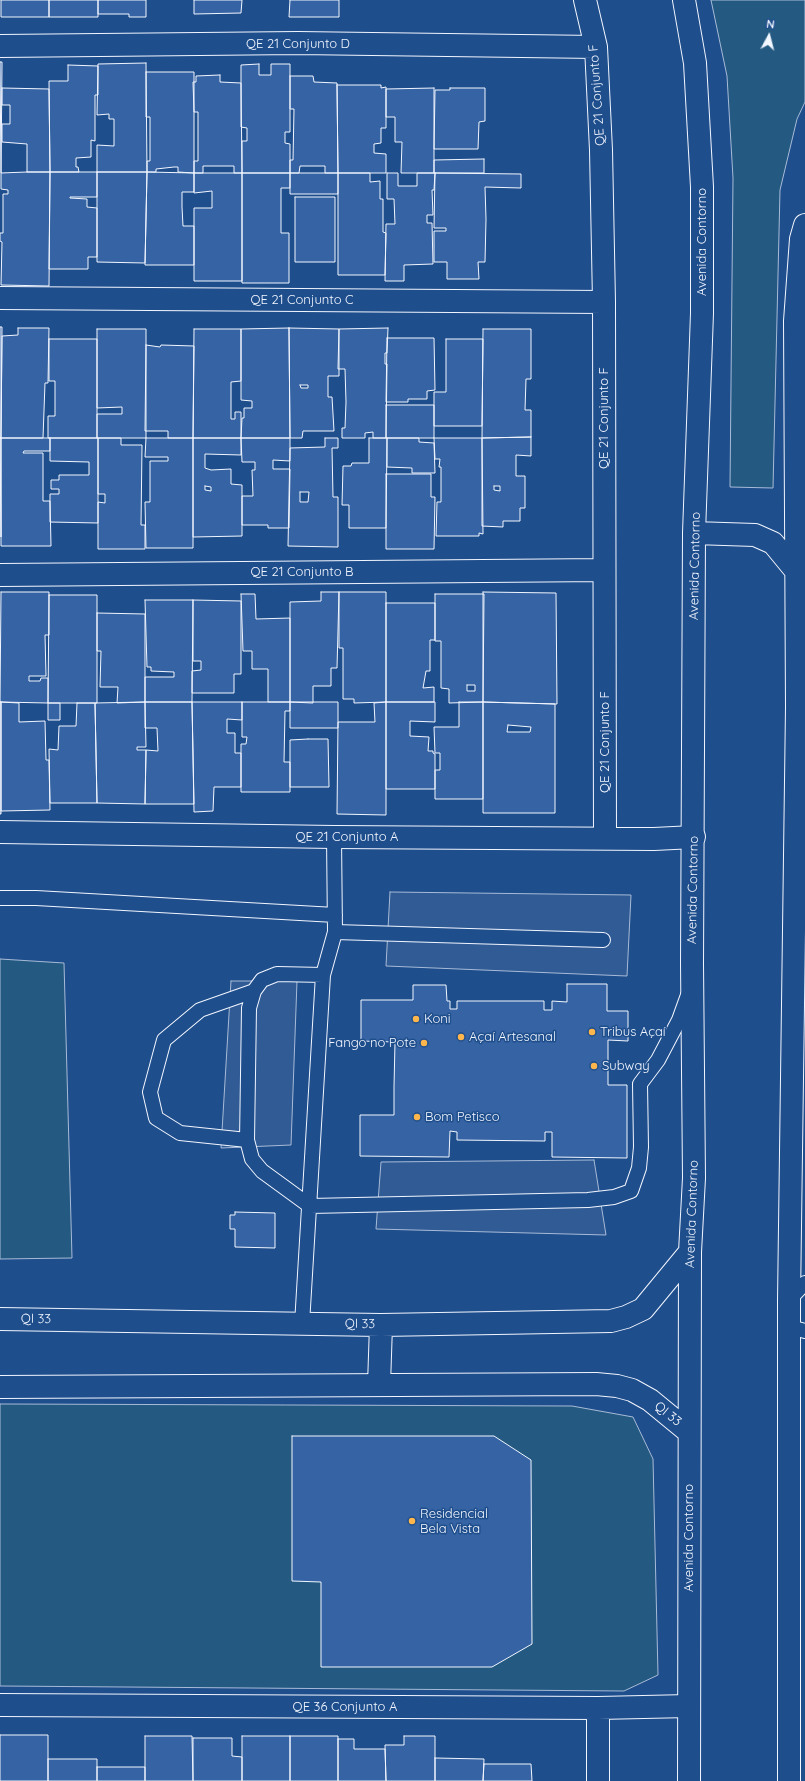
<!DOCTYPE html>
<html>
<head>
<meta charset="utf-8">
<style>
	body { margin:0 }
	#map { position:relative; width:805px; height:1781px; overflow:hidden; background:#1f4e8c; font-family:Quicksand,sans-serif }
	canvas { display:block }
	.north { position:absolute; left:749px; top:16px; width:40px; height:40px; -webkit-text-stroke:3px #1f4e8c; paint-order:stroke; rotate:7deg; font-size:11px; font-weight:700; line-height:16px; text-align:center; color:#f2f6ff }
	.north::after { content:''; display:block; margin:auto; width:14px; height:18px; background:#f2f6ff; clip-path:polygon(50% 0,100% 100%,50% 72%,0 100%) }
</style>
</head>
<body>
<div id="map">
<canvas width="805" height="1781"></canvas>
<div class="north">N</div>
</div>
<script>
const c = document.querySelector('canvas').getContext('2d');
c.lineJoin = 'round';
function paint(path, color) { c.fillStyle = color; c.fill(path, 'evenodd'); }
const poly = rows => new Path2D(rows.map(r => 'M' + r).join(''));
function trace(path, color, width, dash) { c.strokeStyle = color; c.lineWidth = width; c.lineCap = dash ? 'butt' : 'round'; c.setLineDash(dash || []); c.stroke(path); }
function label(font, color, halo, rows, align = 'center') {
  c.font = font + ' Quicksand,sans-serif'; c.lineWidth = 3; c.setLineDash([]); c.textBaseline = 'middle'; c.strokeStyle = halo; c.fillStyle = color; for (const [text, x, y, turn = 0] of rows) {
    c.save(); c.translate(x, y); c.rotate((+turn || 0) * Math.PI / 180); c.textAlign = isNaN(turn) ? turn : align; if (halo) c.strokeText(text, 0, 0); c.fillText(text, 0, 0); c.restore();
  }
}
const green = poly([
	[711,0,805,0,805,102,797,119,780,190,773,488,730,487,733,178,727,76,711,0],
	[0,959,64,963,72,1258,0,1259,0,959],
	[0,1404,572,1406,633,1417,653,1459,658,1675,624,1691,0,1686,0,1404]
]);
const parking = poly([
	[390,892,631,895,627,976,386,966,390,892],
	[231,981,297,981,291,1145,221,1148,231,981],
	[594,1160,606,1235,376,1229,381,1162,594,1160]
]);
const building = poly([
	[1,0,49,0,49,17,1,17,1,0],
	[49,0,98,0,98,17,49,17,49,0],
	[98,0,146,0,146,17,129,17,129,14,98,14,98,0],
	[194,0,242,0,241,13,194,14,194,0],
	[290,0,339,0,339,17,289,17,290,0],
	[0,62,2,62,2,65,1,173,0,62],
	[146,63,147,172,97,172,97,145,114,146,114,119,109,119,109,114,97,115,98,64,146,63],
	[259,64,259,75,271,75,271,64,290,64,290,132,285,132,285,143,290,144,290,173,242,173,242,141,247,141,247,128,241,127,241,65,259,64],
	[68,65,98,66,98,95,95,95,95,141,91,140,91,157,76,158,76,167,78,167,79,172,50,172,49,81,68,81,68,65],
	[146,72,194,72,194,173,178,172,178,167,174,167,156,169,156,172,147,172,147,161,150,161,150,117,146,117,146,72],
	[220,75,220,82,241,83,242,173,234,173,234,166,203,166,203,173,194,173,194,161,198,161,198,112,194,112,193,82,196,82,196,76,220,75],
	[290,76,313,76,314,82,337,83,338,173,325,173,325,166,300,166,299,173,290,173,290,160,293,160,294,109,290,109,290,76],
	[337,85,381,85,381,88,386,87,386,128,381,128,381,143,374,144,374,153,386,154,386,173,338,173,337,85],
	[2,88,49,89,50,172,27,172,27,144,2,142,2,124,10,124,10,105,2,105,2,88],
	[434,88,434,173,401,173,402,142,395,142,395,117,386,117,386,89,434,88],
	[450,88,485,88,485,121,479,122,478,149,434,149,435,90,450,90,450,88],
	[484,159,484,173,434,173,434,160,484,159],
	[27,172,50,172,49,286,1,285,2,242,0,241,0,233,3,233,3,194,8,194,8,190,1,189,1,173,27,172],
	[50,172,97,172,97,197,70,197,70,198,87,199,87,207,97,208,97,257,88,257,88,269,49,269,50,172],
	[97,172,147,172,145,263,97,262,97,172],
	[147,172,194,173,194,192,182,192,182,207,183,226,194,226,194,265,145,265,147,172],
	[194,173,242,173,242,281,194,281,194,208,212,208,212,191,194,193,194,173],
	[242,173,290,173,290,188,281,188,281,233,289,233,289,283,242,283,242,173],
	[290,173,338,173,338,194,290,194,290,173],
	[338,173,370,173,370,182,380,181,380,199,383,199,383,232,386,233,385,275,338,275,338,173],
	[387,173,398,173,398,186,417,186,417,173,435,173,434,190,432,190,433,215,427,215,427,223,432,223,433,264,404,265,404,281,385,281,386,224,395,224,394,199,387,199,387,173],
	[435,173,521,174,521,188,485,187,486,219,485,262,478,262,479,279,447,279,447,262,434,262,434,231,446,231,446,228,434,228,435,173],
	[295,197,335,197,335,262,295,262,295,197],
	[0,327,2,327,1,438,0,438,0,327],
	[18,328,49,328,48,383,45,383,43,438,1,438,2,336,18,335,18,328],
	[289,328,339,329,339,376,328,376,328,397,332,397,334,431,303,431,302,438,290,438,289,328],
	[300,385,308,385,308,388,301,388,300,385],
	[289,328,290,438,241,438,242,418,244,418,244,408,252,408,252,401,241,400,241,329,289,328],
	[388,328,387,353,385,353,385,364,387,364,386,438,373,438,373,432,365,433,365,438,342,438,342,428,345,428,346,402,345,369,338,369,339,329,388,328],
	[97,329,146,329,146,438,97,438,97,414,122,414,122,407,97,408,97,329],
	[194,329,241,329,241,381,231,382,231,419,235,419,235,412,241,412,241,438,193,438,194,329],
	[483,329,531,329,531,379,526,379,525,410,531,410,531,437,482,438,483,329],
	[387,338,434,338,435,390,427,391,427,399,408,399,408,402,386,402,387,338],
	[49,339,97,339,97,438,48,438,48,416,55,416,55,381,49,381,49,339],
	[446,339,483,339,482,426,434,426,434,392,446,392,446,339],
	[146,345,160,347,161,345,194,346,193,438,168,438,168,431,145,431,146,345],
	[386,405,434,405,434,438,386,438,386,405],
	[531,437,531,456,516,455,516,476,525,476,525,508,520,508,520,521,503,521,503,527,482,526,482,438,531,437],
	[494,486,500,486,500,491,494,490,494,486],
	[0,438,1,438,1,537,0,438],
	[1,438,50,438,50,451,24,451,23,453,43,453,43,501,50,501,51,546,1,546,1,438],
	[50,438,98,438,98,523,50,522,50,494,59,494,59,489,51,489,51,480,59,480,59,475,89,475,89,462,50,461,50,438],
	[98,438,121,438,121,445,142,445,141,525,145,525,145,549,98,549,98,502,105,503,105,494,98,494,98,438],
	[146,438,193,438,193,548,146,548,145,502,150,502,150,461,168,461,168,457,145,457,146,438],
	[193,438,241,438,241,455,205,454,205,468,211,470,231,469,231,484,242,485,242,536,193,537,193,438],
	[205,486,211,487,211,491,205,490,205,486],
	[241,438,290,438,290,461,273,460,273,469,290,469,289,528,268,528,268,525,242,525,242,496,253,496,252,470,255,470,255,462,242,462,241,438],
	[325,438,338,438,338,448,332,448,333,497,338,497,338,547,288,546,290,448,325,447,325,438],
	[300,492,309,492,308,502,300,502,300,492],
	[369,438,387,438,386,528,349,528,349,505,342,505,343,466,351,466,352,463,369,463,369,438],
	[387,438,419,438,419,442,434,443,435,473,412,473,412,468,387,467,387,438],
	[434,438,482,438,483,534,479,533,479,536,436,536,437,502,441,502,441,467,439,467,440,459,435,459,434,438],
	[386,474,431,474,431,497,435,497,434,549,386,549,386,474],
	[1,592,49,592,49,635,45,635,46,676,29,676,29,681,40,681,41,678,48,678,48,703,0,702,1,592],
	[321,592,339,592,337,668,331,668,331,686,313,686,313,703,290,702,290,602,321,601,321,592],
	[339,592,386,592,386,702,354,703,354,699,343,699,343,648,339,648,339,592],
	[483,592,556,593,557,704,483,702,483,592],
	[241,594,255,594,256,619,290,618,290,702,268,702,268,669,252,669,252,651,243,651,241,594],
	[435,594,484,594,483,702,449,703,449,689,441,688,441,641,435,641,435,594],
	[467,685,475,685,475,691,467,691,467,685],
	[49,595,97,595,97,703,48,703,49,595],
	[145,600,193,600,192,702,145,702,145,677,174,677,174,672,151,671,151,667,147,667,145,600],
	[193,600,241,601,241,674,234,674,234,693,192,693,192,671,201,670,201,661,193,661,193,600],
	[386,603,435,603,435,640,430,640,430,671,426,671,423,688,434,687,434,702,386,702,386,603],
	[97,613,145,614,145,702,117,703,118,687,100,687,101,651,97,651,97,613],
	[0,702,1,702,1,814,0,814,0,702],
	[1,702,19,703,19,722,45,721,46,760,49,760,50,810,1,811,1,702],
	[145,702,146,747,137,747,137,750,146,750,145,804,97,803,95,703,145,702],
	[145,702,192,702,194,804,145,804,146,750,158,751,157,728,145,728,145,702],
	[192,702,242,702,242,720,227,719,227,733,235,733,235,753,241,753,241,787,214,787,213,811,194,812,192,702],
	[242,702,290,702,290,711,285,711,284,762,290,762,290,792,241,792,241,744,246,744,247,737,242,737,242,702],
	[290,702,338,702,338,728,290,728,290,702],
	[386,702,435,702,435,722,410,721,410,736,429,737,428,751,433,751,433,753,435,754,435,789,386,789,386,702],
	[386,702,386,815,337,814,338,722,375,722,374,703,386,702],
	[459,702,483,702,483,799,435,799,435,770,440,770,440,753,435,753,434,727,459,727,459,702],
	[483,702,555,704,555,813,483,813,483,702],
	[508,725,531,727,530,732,507,732,508,725],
	[48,703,60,703,60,720,48,720,48,703],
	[77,703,95,703,97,803,50,803,49,749,58,750,59,726,76,726,77,703],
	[308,739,328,739,329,787,290,787,290,740,308,739],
	[567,984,607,984,607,1011,628,1011,628,1041,608,1040,608,1085,627,1085,627,1158,552,1157,552,1132,545,1132,545,1141,457,1140,457,1132,450,1131,449,1157,360,1156,360,1115,394,1115,394,1087,395,1042,361,1041,361,1000,413,1000,413,985,446,985,447,1001,450,1001,450,1009,457,1009,457,1001,544,1001,544,1010,552,1010,552,1001,567,1002,567,984],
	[235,1212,275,1213,275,1248,235,1247,235,1229,230,1229,230,1215,235,1215,235,1212],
	[292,1436,494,1436,531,1460,532,1644,492,1667,321,1667,321,1582,292,1581,292,1436],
	[0,1735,48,1735,48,1781,0,1781,0,1735],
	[145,1736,192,1736,193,1781,145,1781,145,1736],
	[242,1736,290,1736,290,1781,242,1781,242,1736],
	[290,1736,338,1736,338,1781,290,1781,290,1736],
	[404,1736,435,1736,435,1781,386,1781,385,1745,404,1745,404,1736],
	[193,1738,232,1738,232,1756,242,1757,242,1781,193,1781,193,1738],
	[338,1739,354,1739,354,1749,385,1749,386,1781,338,1781,338,1739],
	[435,1758,484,1759,483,1781,435,1781,435,1758],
	[48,1759,97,1759,97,1781,48,1781,48,1759],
	[484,1764,531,1764,532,1781,483,1781,484,1764],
	[97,1767,145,1767,145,1781,97,1781,97,1767]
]);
const lane = poly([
	[0,898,36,898,335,915],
	[335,932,603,940],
	[323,975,277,974,262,980,254,991,249,1008,247,1140,252,1159,262,1171,310,1206,588,1200,614,1197,631,1191,639,1168,641,1147,640,1084,658,1060,679,1020,688,995],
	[247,1140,180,1133,156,1118,150,1092,164,1040,200,1010,254,991],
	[789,1300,805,1283],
	[302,1324,323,975,335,932,334,837],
	[790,1327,805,1331]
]);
const street = poly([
	[585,0,596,47,601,150,604,302,605,838],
	[0,46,298,43,596,47],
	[0,298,604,302],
	[0,575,604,570],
	[0,832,334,837,654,839,694,837],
	[0,1705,598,1708,689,1706],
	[598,1781,598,1708]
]);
const secondary = poly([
	[684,0,695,63,702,187,702,313,694,533,692,963,694,1178,690,1252,689,1781],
	[694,533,755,535,773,543,796,571],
	[0,1319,381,1325,611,1321,626,1317,643,1309,690,1252],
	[379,1385,381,1325],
	[0,1387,596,1384,617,1386,632,1390,650,1400,689,1432],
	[789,1781,789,1300,797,707,795,321,801,239,805,225]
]);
const markers = [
	[416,1019,4,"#ffb74d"],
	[592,1032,4,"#ffb74d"],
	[461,1037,4,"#ffb74d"],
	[424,1043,4,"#ffb74d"],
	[594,1066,4,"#ffb74d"],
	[417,1117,4,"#ffb74d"],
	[412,1521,4,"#ffb74d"]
];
const streetNames = [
	["QE 21 Conjunto D",298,44],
	["QE 21 Conjunto F",597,95,-94],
	["Avenida Contorno",702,242,-90],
	["QE 21 Conjunto C",302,300],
	["QE 21 Conjunto F",604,418,-90],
	["Avenida Contorno",695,566,-89],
	["QE 21 Conjunto B",302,572],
	["QE 21 Conjunto F",605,742,-90],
	["QE 21 Conjunto A",347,837],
	["Avenida Contorno",693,890,-89],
	["Avenida Contorno",692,1214,-88],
	["QI 33",36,1319,1],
	["QI 33",360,1324,1],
	["QI 33",668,1414,39],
	["Avenida Contorno",689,1538,-90],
	["QE 36 Conjunto A",345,1707]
];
const poiNames = [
	["Koni",424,1019],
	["Tribus Açaí",600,1032],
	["Açaí Artesanal",469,1037],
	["Fango no Pote",416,1043,"right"],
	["Subway",602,1066],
	["Bom Petisco",425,1117],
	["Residencial",420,1514],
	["Bela Vista",420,1529]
];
paint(green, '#245a82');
trace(green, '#a8bbd7', 1);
paint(parking, '#305b95');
trace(parking, '#a8bbd7', 1);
paint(building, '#3563a3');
trace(building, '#f2f6ff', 1);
trace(lane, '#f2f6ff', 16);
trace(street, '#f2f6ff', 24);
trace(secondary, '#f2f6ff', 24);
trace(lane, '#1f4e8c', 14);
trace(street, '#1f4e8c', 22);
trace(secondary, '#1f4e8c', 22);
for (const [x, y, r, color] of markers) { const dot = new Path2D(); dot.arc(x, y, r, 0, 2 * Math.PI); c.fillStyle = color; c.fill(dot); trace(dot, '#1f4e8c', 1.5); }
label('13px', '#f2f6ff', '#1f4e8c', streetNames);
label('13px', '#f2f6ff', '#1f4e8c', poiNames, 'left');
</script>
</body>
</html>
